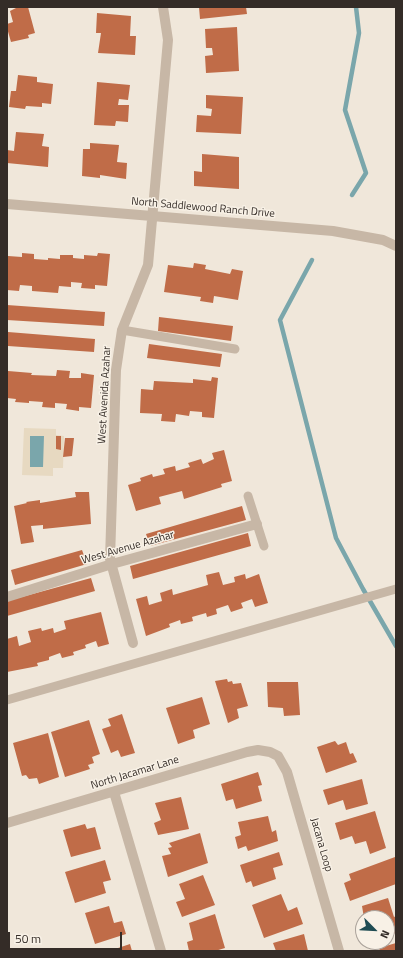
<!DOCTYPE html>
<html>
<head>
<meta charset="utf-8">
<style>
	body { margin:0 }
	#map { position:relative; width:403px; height:958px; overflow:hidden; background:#f0e7da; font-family:"Titillium Web",sans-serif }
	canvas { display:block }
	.frame { position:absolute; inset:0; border:8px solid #342c27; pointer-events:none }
	.north { position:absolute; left:355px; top:910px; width:40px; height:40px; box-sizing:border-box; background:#f8f1e6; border:1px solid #aaa29a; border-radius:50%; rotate:114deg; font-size:11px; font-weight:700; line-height:16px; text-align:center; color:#342c27 }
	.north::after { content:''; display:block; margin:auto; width:14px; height:18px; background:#1f4c53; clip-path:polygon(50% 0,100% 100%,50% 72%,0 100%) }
	.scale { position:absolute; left:8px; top:932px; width:114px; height:18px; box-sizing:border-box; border:2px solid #342c27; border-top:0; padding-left:5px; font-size:12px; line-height:14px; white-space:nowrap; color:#342c27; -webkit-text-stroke:3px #f8f1e6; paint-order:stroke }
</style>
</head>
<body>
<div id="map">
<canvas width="403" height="958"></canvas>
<div class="frame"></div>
<div class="north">N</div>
<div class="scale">50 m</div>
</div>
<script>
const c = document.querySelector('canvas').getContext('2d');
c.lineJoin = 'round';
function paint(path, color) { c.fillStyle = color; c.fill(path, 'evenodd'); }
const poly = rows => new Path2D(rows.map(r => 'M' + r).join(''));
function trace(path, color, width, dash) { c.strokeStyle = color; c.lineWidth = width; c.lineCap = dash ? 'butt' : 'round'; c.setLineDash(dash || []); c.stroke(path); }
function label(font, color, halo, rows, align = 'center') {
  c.font = font + ' "Titillium Web",sans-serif'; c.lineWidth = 3; c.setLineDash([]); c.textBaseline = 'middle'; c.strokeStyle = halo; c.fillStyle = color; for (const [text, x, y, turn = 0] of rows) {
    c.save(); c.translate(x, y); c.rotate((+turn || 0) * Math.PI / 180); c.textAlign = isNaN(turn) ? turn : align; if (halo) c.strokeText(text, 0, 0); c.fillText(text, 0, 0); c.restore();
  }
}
const plaza = poly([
	[24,428,56,429,56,435,64,436,63,468,53,468,53,476,22,475]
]);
const water = poly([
	[30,436,44,436,43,467,30,467]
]);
const stream = poly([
	[352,195,366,173,345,110,359,33,356,7],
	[312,260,280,320,336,538,363,589,396,646]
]);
const building = poly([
	[18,7,28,7,35,33,28,35,29,38,11,42,7,28,8,28,7,24,13,22,10,11],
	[199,7,246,7,247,14,200,19],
	[97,13,131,16,130,36,136,36,135,55,98,53,101,33,96,33],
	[237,27,239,71,206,73,205,56,213,55,212,48,206,48,205,29],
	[18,75,37,77,37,82,53,84,51,104,42,103,42,107,26,106,25,109,9,107,11,91,16,91],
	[97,82,130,85,128,100,119,99,118,105,129,105,128,122,116,121,115,126,94,125],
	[206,95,243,97,241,134,196,132,197,115,211,116,212,109,206,108],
	[16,132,44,134,42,146,49,147,48,167,7,163,7,150,14,151],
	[90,143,119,145,117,162,127,163,126,179,100,175,100,178,82,176,83,149,90,149],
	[202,154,239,157,239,189,194,186,194,171,202,172],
	[22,253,34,254,34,259,48,260,48,258,60,259,60,255,73,255,73,258,84,259,84,255,97,256,98,253,110,254,107,286,95,285,95,289,81,288,82,283,71,282,71,287,59,286,58,293,32,291,32,286,20,285,19,291,7,290,8,256,22,257],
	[194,263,206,265,205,269,230,274,232,269,243,271,238,300,214,296,213,303,200,301,201,297,164,292,168,265,193,268],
	[7,305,105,312,104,326,7,320],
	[159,317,233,326,231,341,158,331],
	[8,332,95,339,94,352,8,346],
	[149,344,222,354,220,367,147,358],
	[57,370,70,371,69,378,81,378,81,373,94,375,91,408,79,407,79,411,66,409,67,404,55,403,55,408,42,407,43,402,29,401,29,403,15,402,16,399,7,398,8,371,32,373,31,375,56,376],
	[212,377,218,378,214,418,202,417,202,412,190,411,189,416,176,414,175,422,161,421,162,414,140,413,141,389,153,390,154,381,193,383,193,379,211,381],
	[56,436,61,436,61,450,56,449],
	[65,438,74,438,72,456,63,457],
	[224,450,232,481,221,484,222,487,184,499,182,491,159,497,161,504,136,511,128,485,141,481,140,478,152,474,153,477,165,474,163,469,175,466,176,471,190,467,188,463,201,459,203,464,214,459,212,453],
	[75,492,89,492,91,524,43,529,43,525,31,526,34,542,21,544,14,506,27,503,26,502,40,500,40,503,76,497],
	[242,506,246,520,150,546,146,534],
	[248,533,251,546,133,579,130,566],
	[82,550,87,564,15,585,11,570],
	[219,572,223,585,235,582,234,577,245,574,246,579,259,574,268,603,255,607,252,599,241,603,243,608,231,612,228,605,216,609,217,614,207,617,206,613,192,617,193,621,181,624,180,620,169,624,170,627,146,636,136,599,147,596,149,605,162,601,160,593,172,589,173,595,208,585,206,575],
	[91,578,95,591,7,616,7,601],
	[101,612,109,644,98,647,96,641,85,645,86,648,73,652,74,655,62,658,60,653,49,657,49,660,37,663,38,666,7,672,7,639,17,636,19,646,31,642,28,631,41,628,42,631,53,628,54,633,66,629,64,621],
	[227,679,228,682,232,681,233,684,241,683,248,706,237,709,239,718,228,723,215,681],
	[267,682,298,682,300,715,284,716,283,708,268,707],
	[202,697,210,724,193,730,195,738,178,744,166,708],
	[122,714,135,753,121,757,118,750,111,753,102,729,111,726,108,719],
	[89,720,100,754,92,757,94,763,88,765,90,769,65,777,51,732],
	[48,733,59,777,39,784,37,778,29,779,26,775,22,776,13,743],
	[335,741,338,745,346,742,350,754,353,753,357,762,326,773,317,747],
	[258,772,262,785,258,786,262,801,236,809,233,799,226,801,221,784],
	[362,779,368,804,346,810,343,800,328,805,323,790],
	[181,797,189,829,158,835,154,823,161,820,155,803],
	[375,811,386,848,370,854,366,841,355,844,352,836,340,840,335,823],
	[268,816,272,832,276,830,278,841,248,851,246,846,238,849,235,837,241,835,238,822],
	[85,824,87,829,95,827,101,849,71,857,63,830],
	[200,833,208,863,168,877,162,856,171,854,168,848,172,847,169,843],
	[279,852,283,865,273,868,276,879,253,887,251,881,246,883,240,865],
	[395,857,396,884,350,901,344,883,351,880,349,874],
	[105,860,111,880,103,882,106,893,75,903,65,872],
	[203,875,215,905,182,917,176,902,185,899,179,884],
	[281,894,288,911,297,907,303,924,264,938,252,905],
	[388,898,394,917,396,916,396,933,387,936,387,918,364,918,362,906],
	[109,906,114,923,122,921,126,934,95,944,85,913],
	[215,914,225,948,215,951,189,951,187,942,193,940,189,923],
	[304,934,308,951,276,951,273,943],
	[396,943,396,951,380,951,379,948],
	[130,944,132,951,109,951]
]);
const lane = poly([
	[122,330,235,349],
	[248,496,264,546],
	[7,700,396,589]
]);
const street = poly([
	[7,204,333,231,383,240,396,246],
	[7,597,112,564,257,524],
	[133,643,110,559,116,370,122,330,148,265,168,40,163,7],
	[114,792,161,951],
	[7,823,247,752,258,750,270,752,278,756,287,772,339,951]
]);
const streetNames = [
	["North Saddlewood Ranch Drive",203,208,5],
	["West Avenida Azahar",105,395,-87],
	["West Avenue Azahar",128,548,-16],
	["North Jacamar Lane",135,773,-17],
	["Jacana Loop",321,845,74]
];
paint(plaza, '#e7d9c1');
paint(water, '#7aa6ab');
trace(stream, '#7aa6ab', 4.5);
paint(building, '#c06c48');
trace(lane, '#c7b7a6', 9);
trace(street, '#c7b7a6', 10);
label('11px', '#342c27', '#f8f1e6', streetNames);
</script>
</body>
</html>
